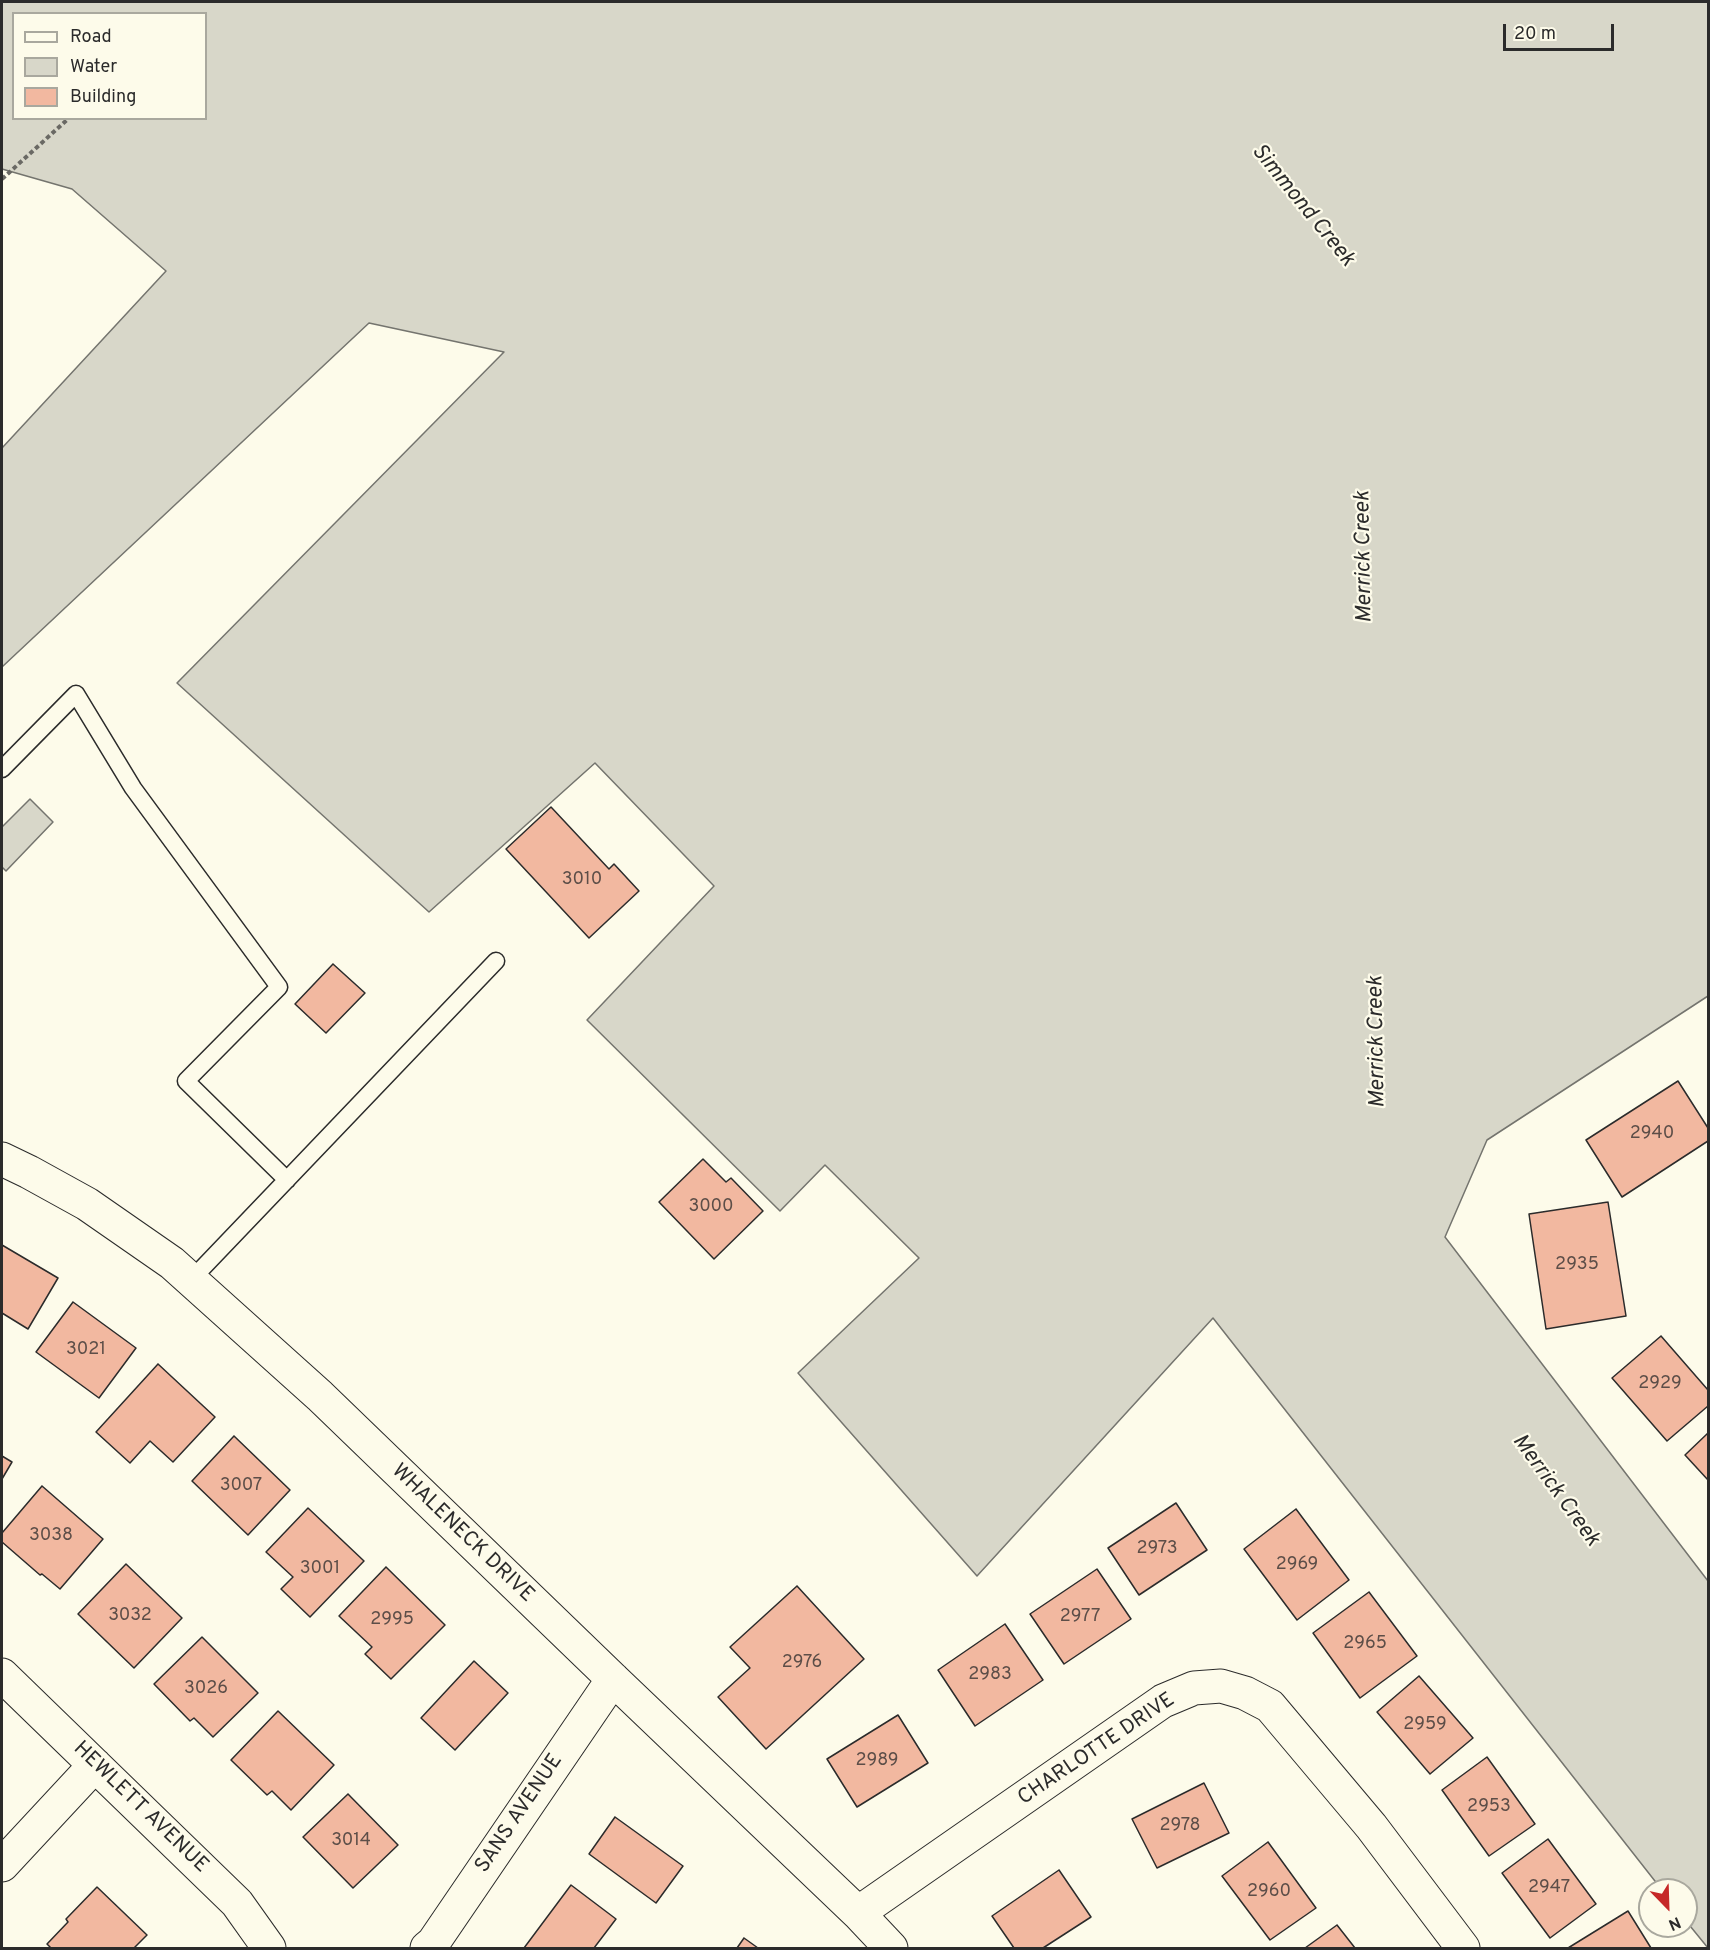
<!DOCTYPE html>
<html>
<head>
<meta charset="utf-8">
<style>
	body { margin:0 }
	#map { position:relative; width:1710px; height:1950px; overflow:hidden; background:#fdfbea; font-family:Overpass,sans-serif }
	canvas { display:block }
	.frame { position:absolute; inset:0; border:3px solid #2b2b2b; pointer-events:none }
	.legend { position:absolute; left:12px; top:12px; width:195px; height:108px; box-sizing:border-box; background:#fdfbea; border:2px solid #a9a89e; margin:0; padding:8px 10px; list-style:none; font-size:18px; color:#2b2b2b }
	.legend li { display:flex; align-items:center; gap:12px; height:30px }
	.legend b { width:30px; border:2px solid #a9a89e }
	.north { position:absolute; left:1638px; top:1878px; width:60px; height:60px; box-sizing:border-box; background:#fdfbea; border:2px solid #a9a89e; border-radius:50%; rotate:157deg; font-size:16px; font-weight:700; line-height:24px; text-align:center; color:#2b2b2b }
	.north::after { content:''; display:block; margin:auto; width:21px; height:27px; background:#c62828; clip-path:polygon(50% 0,100% 100%,50% 72%,0 100%) }
	.scale { position:absolute; left:1503px; top:24px; width:111px; height:27px; box-sizing:border-box; border:3px solid #2b2b2b; border-top:0; padding-left:8px; font-size:18px; line-height:21px; white-space:nowrap; color:#2b2b2b; -webkit-text-stroke:4px #fdfbea; paint-order:stroke }
</style>
</head>
<body>
<div id="map">
<canvas width="1710" height="1950"></canvas>
<div class="frame"></div>
<ul class="legend">
<li><b style="height:8px;background:#fdfbea"></b>Road</li>
<li><b style="height:16px;background:#d8d7c9"></b>Water</li>
<li><b style="height:16px;background:#f2b8a0"></b>Building</li>
</ul>
<div class="north">N</div>
<div class="scale">20 m</div>
</div>
<script>
const c = document.querySelector('canvas').getContext('2d');
c.lineJoin = 'round';
function paint(path, color) { c.fillStyle = color; c.fill(path, 'evenodd'); }
const poly = rows => new Path2D(rows.map(r => 'M' + r).join(''));
function trace(path, color, width, dash) { c.strokeStyle = color; c.lineWidth = width; c.lineCap = dash ? 'butt' : 'round'; c.setLineDash(dash || []); c.stroke(path); }
function label(font, color, halo, rows, align = 'center') {
  c.font = font + ' Overpass,sans-serif'; c.lineWidth = 4.5; c.setLineDash([]); c.textBaseline = 'middle'; c.strokeStyle = halo; c.fillStyle = color; for (const [text, x, y, turn = 0] of rows) {
    c.save(); c.translate(x, y); c.rotate((+turn || 0) * Math.PI / 180); c.textAlign = isNaN(turn) ? turn : align; if (halo) c.strokeText(text, 0, 0); c.fillText(text, 0, 0); c.restore();
  }
}
const water = poly([
	[2,2,1708,2,1708,996,1487,1140,1445,1237,1708,1581,1708,1948,1686,1921,1686,1890,1662,1890,1213,1318,977,1576,798,1373,919,1258,825,1165,780,1211,587,1020,714,886,595,763,429,912,177,683,504,352,369,323,2,667,2,448,166,271,72,189,2,169,2,2],
	[14,14,206,14,206,118,14,118,14,14],
	[30,799,53,822,6,871,2,867,2,827,30,799]
]);
const building = poly([
	[551,807,609,869,614,864,639,891,589,938,506,849,551,807],
	[333,964,365,993,326,1033,295,1004,333,964],
	[1678,1081,1708,1128,1708,1141,1622,1197,1586,1140,1678,1081],
	[703,1159,726,1182,731,1178,763,1211,714,1259,659,1202,703,1159],
	[1608,1202,1626,1316,1546,1329,1529,1214,1608,1202],
	[2,1245,58,1278,28,1329,2,1313,2,1245],
	[73,1302,136,1348,99,1398,36,1352,73,1302],
	[1661,1336,1708,1390,1708,1406,1667,1441,1612,1378,1661,1336],
	[158,1364,215,1417,173,1462,150,1441,130,1463,96,1432,158,1364],
	[1708,1433,1708,1480,1685,1455,1708,1433],
	[234,1436,290,1490,248,1535,192,1481,234,1436],
	[2,1456,12,1462,2,1479,2,1456],
	[42,1486,103,1539,60,1589,42,1574,40,1575,2,1542,2,1533,42,1486],
	[1176,1503,1207,1550,1139,1595,1108,1548,1176,1503],
	[308,1508,364,1561,310,1617,281,1589,293,1577,266,1552,308,1508],
	[1296,1509,1349,1580,1297,1620,1244,1549,1296,1509],
	[126,1564,182,1618,134,1668,78,1614,126,1564],
	[386,1567,445,1625,391,1679,365,1654,372,1647,339,1616,386,1567],
	[1097,1569,1131,1619,1064,1664,1030,1614,1097,1569],
	[797,1586,864,1659,766,1749,718,1697,750,1668,730,1647,797,1586],
	[1369,1592,1417,1656,1360,1698,1313,1633,1369,1592],
	[1005,1624,1043,1680,975,1726,938,1670,1005,1624],
	[202,1637,258,1693,213,1737,194,1718,190,1721,154,1684,202,1637],
	[474,1661,508,1693,455,1750,421,1718,474,1661],
	[1419,1676,1473,1738,1430,1774,1377,1712,1419,1676],
	[278,1711,334,1765,291,1810,272,1791,267,1795,231,1760,278,1711],
	[898,1715,928,1763,857,1807,827,1759,898,1715],
	[1487,1757,1535,1824,1489,1856,1442,1790,1487,1757],
	[1204,1783,1229,1833,1157,1868,1132,1819,1204,1783],
	[348,1794,398,1845,353,1888,303,1837,348,1794],
	[615,1817,683,1866,656,1903,589,1854,615,1817],
	[1548,1839,1596,1904,1550,1938,1502,1873,1548,1839],
	[1268,1842,1316,1908,1270,1940,1222,1876,1268,1842],
	[1059,1870,1091,1917,1043,1948,1014,1948,992,1916,1059,1870],
	[571,1885,616,1919,594,1948,524,1948,571,1885],
	[97,1887,147,1935,134,1948,51,1948,47,1944,68,1922,66,1919,97,1887],
	[1628,1911,1651,1948,1568,1948,1628,1911],
	[1337,1925,1355,1948,1305,1948,1337,1925],
	[744,1938,758,1948,737,1948,744,1938]
]);
const path = poly([
	[2,179,69,118]
]);
const service = poly([
	[2,769,76,694,133,788,279,987,186,1081,287,1180],
	[191,1280,496,961]
]);
const minor = poly([
	[2,1159,29,1172,87,1204,172,1263,320,1396,613,1679,858,1913,891,1948],
	[2,1675,237,1903,269,1948],
	[2,1865,95,1765],
	[858,1913,1163,1701,1194,1688,1221,1686,1245,1693,1270,1706,1371,1826,1463,1948],
	[427,1948,433,1943,613,1679]
]);
const numberNames = [
	["3010",582,880],
	["2940",1652,1134],
	["3000",711,1207],
	["2935",1577,1265],
	["3021",86,1350],
	["2929",1660,1384],
	["3007",241,1486],
	["3038",51,1536],
	["2973",1157,1549],
	["2969",1297,1565],
	["3001",320,1569],
	["3032",130,1616],
	["2977",1080,1617],
	["2995",392,1620],
	["2965",1365,1644],
	["2976",802,1663],
	["2983",990,1675],
	["3026",206,1689],
	["2959",1425,1725],
	["2989",877,1761],
	["2953",1489,1807],
	["2978",1180,1826],
	["3014",351,1841],
	["2947",1549,1888],
	["2960",1269,1892]
];
const streetNames = [
	["WHALENECK DRIVE",462,1534,44],
	["CHARLOTTE DRIVE",1097,1750,-34],
	["HEWLETT AVENUE",140,1808,44],
	["SANS AVENUE",520,1814,-56]
];
const waterNames = [
	["Simmond Creek",1302,206,51],
	["Merrick Creek",1365,557,-91],
	["Merrick Creek",1378,1042,-91],
	["Merrick Creek",1555,1491,54]
];
paint(water, '#d8d7c9');
trace(water, '#74746e', 1.5);
paint(building, '#f2b8a0');
trace(building, '#2b2b2b', 1.5);
trace(service, '#2b2b2b', 19);
trace(minor, '#2b2b2b', 35);
trace(path, '#6a6964', 4, [4.5, 3]);
trace(service, '#fdfbea', 16);
trace(minor, '#fdfbea', 33);
label('18px', '#5d4e48', null, numberNames);
label('21px', '#2b2b2b', '#fdfbea', streetNames);
label('italic 22px', '#2b2b2b', '#fdfbea', waterNames);
</script>
</body>
</html>
